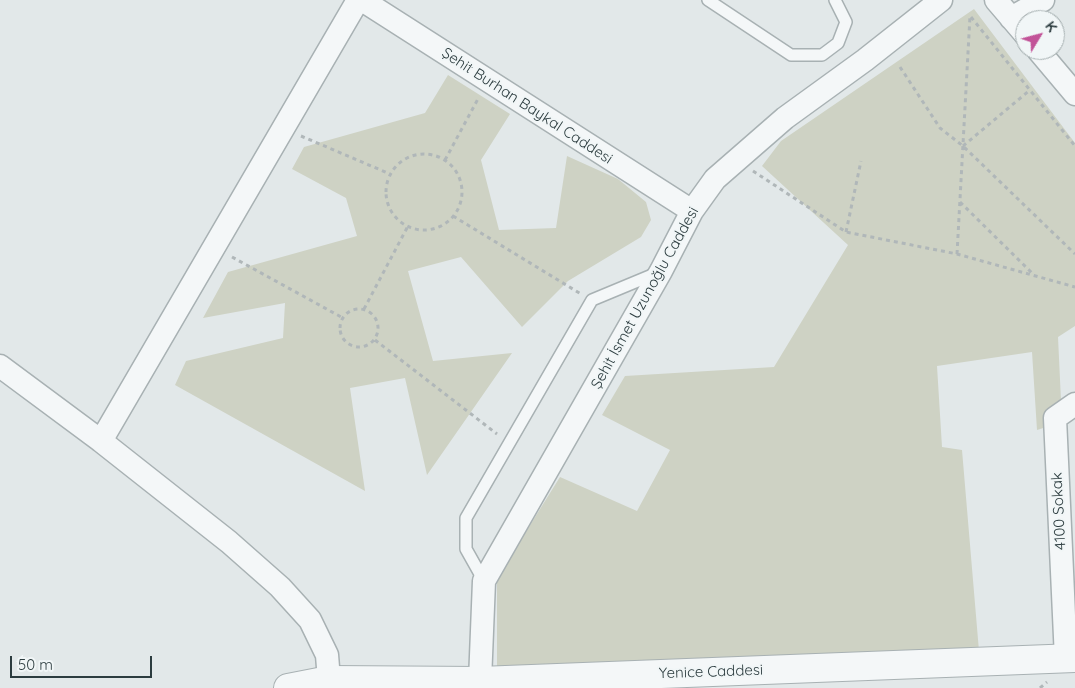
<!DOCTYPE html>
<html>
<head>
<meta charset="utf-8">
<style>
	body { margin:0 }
	#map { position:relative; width:1075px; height:688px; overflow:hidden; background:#e2e8e9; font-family:Quicksand,sans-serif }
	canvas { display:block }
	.north { position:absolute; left:1015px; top:10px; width:50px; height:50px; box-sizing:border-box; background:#f1f6f7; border:1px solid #a2acad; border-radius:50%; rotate:53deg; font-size:14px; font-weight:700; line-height:20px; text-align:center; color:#2c3c3f }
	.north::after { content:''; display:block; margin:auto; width:18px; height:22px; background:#c25398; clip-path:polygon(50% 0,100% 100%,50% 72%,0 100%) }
	.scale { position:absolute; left:10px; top:656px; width:142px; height:22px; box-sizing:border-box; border:2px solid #2c3c3f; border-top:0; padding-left:6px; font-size:15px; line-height:18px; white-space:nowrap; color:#2c3c3f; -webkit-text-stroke:4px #f1f6f7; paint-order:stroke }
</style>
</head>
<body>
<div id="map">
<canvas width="1075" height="688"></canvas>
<div class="north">K</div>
<div class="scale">50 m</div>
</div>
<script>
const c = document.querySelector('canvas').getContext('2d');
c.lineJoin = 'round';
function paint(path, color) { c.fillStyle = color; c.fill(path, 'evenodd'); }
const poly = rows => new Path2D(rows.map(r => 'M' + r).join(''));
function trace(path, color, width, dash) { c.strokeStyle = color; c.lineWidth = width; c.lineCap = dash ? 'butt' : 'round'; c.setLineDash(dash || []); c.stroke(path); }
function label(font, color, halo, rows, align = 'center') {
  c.font = font + ' Quicksand,sans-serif'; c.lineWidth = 4; c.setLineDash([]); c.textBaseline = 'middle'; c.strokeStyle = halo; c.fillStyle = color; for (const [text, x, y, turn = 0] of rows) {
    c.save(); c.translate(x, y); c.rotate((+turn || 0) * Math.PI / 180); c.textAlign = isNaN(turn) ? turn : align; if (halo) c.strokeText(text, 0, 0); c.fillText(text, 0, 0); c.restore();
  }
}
const green = poly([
	[974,9,1075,143,1075,326,1058,337,1062,422,1037,430,1032,352,937,366,942,447,962,450,980,663,497,681,497,582,507,562,560,477,637,511,670,450,602,415,625,376,774,367,848,245,762,166,781,141],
	[448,75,510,114,481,160,499,230,556,228,567,156,618,179,646,202,651,220,641,237,568,281,522,327,461,257,408,271,433,361,512,353,427,475,405,378,350,388,365,491,175,385,186,361,283,338,285,303,203,318,228,272,357,236,346,198,292,169,304,147,425,113]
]);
const path = poly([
	[971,17,1075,146],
	[900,67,940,128,963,146,1075,254],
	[301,136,390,174],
	[963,146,1030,90],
	'386 192a38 38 0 1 1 76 0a38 38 0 1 1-76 0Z',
	[445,160,479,97],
	[753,171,846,232,957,254,1075,287],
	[960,202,1032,273],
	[453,216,581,294],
	[846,232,861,161],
	[957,254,970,16],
	[232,257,343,318],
	'340 328a19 19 0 1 1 38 0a19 19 0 1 1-38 0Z',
	[364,309,408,226],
	[375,340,497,434],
	[1040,688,1047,682]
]);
const service = poly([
	[708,0,791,55,822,55,838,43,846,22,835,0],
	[484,581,466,549,466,518,592,300,657,273]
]);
const minor = poly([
	[362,0,692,211],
	[996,0,1025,34],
	[1011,18,1043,0],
	[1038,50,1075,94],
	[0,366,101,441,229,542,280,587,310,620,327,655,329,680],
	[101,441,358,0],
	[1066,659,1055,418,1075,404],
	[480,681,484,581,661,271,692,211,715,179,785,118,865,60,941,0]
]);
const tertiary = poly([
	[288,688,329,680,480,681,1075,658]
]);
const streetNames = [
	["Şehit Burhan Baykal Caddesi",527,106,33],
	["Şehit İsmet Uzunoğlu Caddesi",645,298,-61],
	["4100 Sokak",1059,511,-93],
	["Yenice Caddesi",711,672,-2]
];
paint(green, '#ced2c4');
trace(service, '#a8b1b3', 14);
trace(minor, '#a8b1b3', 25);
trace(tertiary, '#a8b1b3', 30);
trace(path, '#b0b7b9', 3, [4, 4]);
trace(service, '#f4f7f8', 11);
trace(minor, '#f4f7f8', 22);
trace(tertiary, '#f4f7f8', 28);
label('15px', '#2c3c3f', '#f1f6f7', streetNames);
</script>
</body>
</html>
